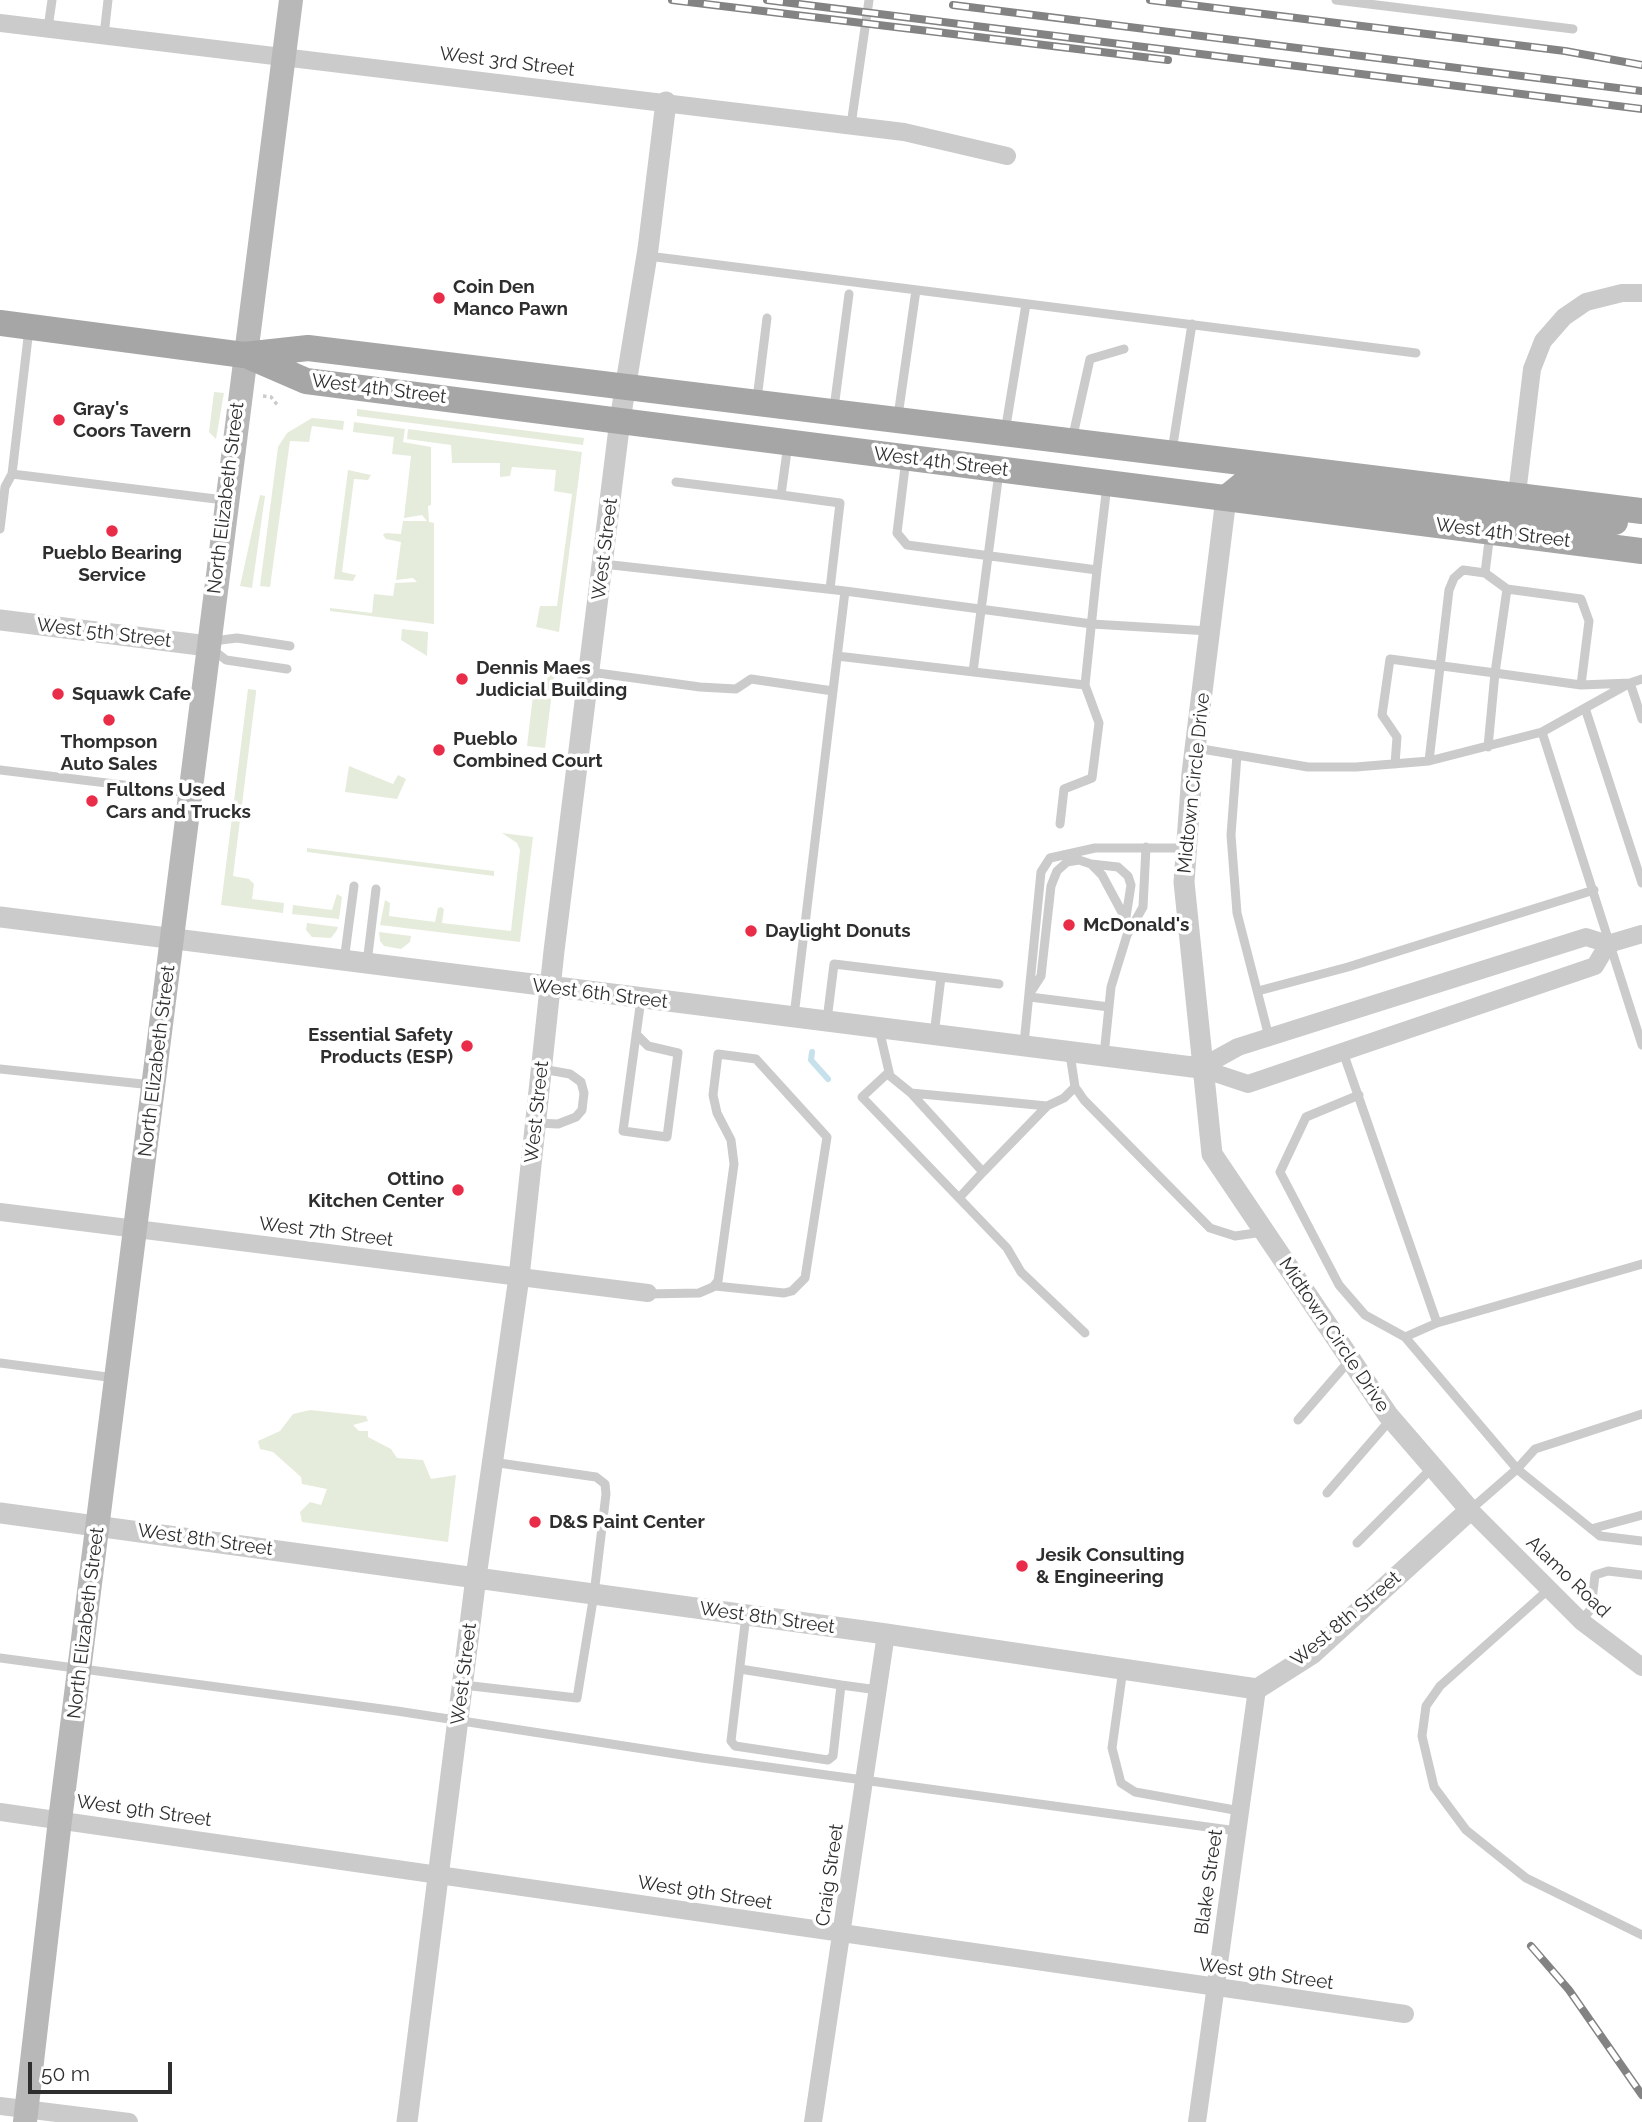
<!DOCTYPE html>
<html>
<head>
<meta charset="utf-8">
<style>
	body { margin:0 }
	#map { position:relative; width:1642px; height:2122px; overflow:hidden; background:#fff; font-family:Raleway,sans-serif }
	canvas { display:block }
	.scale { position:absolute; left:28px; top:2062px; width:144px; height:32px; box-sizing:border-box; border:4px solid #2e2e2e; border-top:0; padding-left:9px; font-size:21px; line-height:24px; white-space:nowrap; color:#2e2e2e; -webkit-text-stroke:5px #fff; paint-order:stroke }
</style>
</head>
<body>
<div id="map">
<canvas width="1642" height="2122"></canvas>
<div class="scale">50 m</div>
</div>
<script>
const c = document.querySelector('canvas').getContext('2d');
c.lineJoin = 'round';
function paint(path, color) { c.fillStyle = color; c.fill(path, 'evenodd'); }
const poly = rows => new Path2D(rows.map(r => 'M' + r).join(''));
function trace(path, color, width, dash) { c.strokeStyle = color; c.lineWidth = width; c.lineCap = dash ? 'butt' : 'round'; c.setLineDash(dash || []); c.stroke(path); }
function label(font, color, halo, rows, align = 'center') {
  c.font = font + ' Raleway,sans-serif'; c.lineWidth = 7; c.setLineDash([]); c.textBaseline = 'middle'; c.strokeStyle = halo; c.fillStyle = color; for (const [text, x, y, turn = 0] of rows) {
    c.save(); c.translate(x, y); c.rotate((+turn || 0) * Math.PI / 180); c.textAlign = isNaN(turn) ? turn : align; if (halo) c.strokeText(text, 0, 0); c.fillText(text, 0, 0); c.restore();
  }
}
const green = poly([
	[214,392,224,393,216,439,209,432],
	[357,409,584,438,583,445,357,416],
	[312,418,344,421,343,430,312,426,309,442,290,441,270,587,260,586,278,447,287,433],
	[354,422,405,429,403,442,431,447,431,505,428,506,429,522,434,523,434,624,330,611,330,608,372,613,374,594,393,596,395,583,417,582,413,578,396,580,401,542,386,539,383,535,385,533,401,534,403,521,427,521,422,515,404,518,411,456,392,454,394,437,353,432],
	[408,429,582,452,559,632,536,627,540,606,557,606,572,494,554,491,556,470,512,467,510,476,500,477,500,463,452,463,451,445,407,439],
	[348,470,371,475,368,480,354,479,342,572,356,575,353,581,334,579],
	[260,495,265,496,252,588,240,586],
	[402,629,428,632,427,656,401,640],
	[550,660,556,661,545,748,527,746,534,687,546,688],
	[248,689,256,690,256,693,233,876,249,879,254,884,252,899,284,903,283,913,221,905],
	[349,766,393,784,398,775,406,779,397,799,345,792],
	[502,833,533,837,520,942,380,925,385,900,390,903,389,916,435,922,438,908,441,907,444,909,442,923,511,931,520,850,517,843],
	[307,848,494,871,494,876,307,852],
	[337,894,342,897,339,919,292,914,293,905,332,910],
	[307,923,338,927,337,930,331,938,312,937,306,930],
	[379,932,411,936,410,942,401,949,384,946,380,941],
	[310,1410,366,1416,368,1421,353,1425,359,1431,368,1431,368,1437,391,1449,397,1458,423,1460,431,1479,456,1475,448,1542,302,1522,300,1512,310,1502,321,1505,327,1489,302,1484,301,1477,273,1452,260,1449,258,1441,280,1431,293,1414]
]);
const stream = poly([
	[812,1052,811,1060,828,1079]
]);
const path = poly([
	[263,396,271,397,279,407]
]);
const service = poly([
	[1336,0,1573,29],
	[48,28,52,0],
	[104,35,108,0],
	[851,125,869,0],
	[648,256,1416,353],
	[29,329,12,474,224,500],
	[757,399,767,318],
	[834,408,849,294],
	[898,416,916,290],
	[1005,432,1026,304],
	[1072,440,1090,359,1124,349],
	[788,444,781,495,840,503,830,589],
	[1172,451,1192,324],
	[906,459,897,533,907,545,1097,570,1085,685,1099,723,1092,778,1064,789,1060,824],
	[676,482,781,495],
	[0,529,5,487,12,474],
	[1490,533,1485,573,1507,589,1495,673,1581,685,1630,683,1642,679],
	[603,564,845,591,1092,624,1209,631],
	[1097,570,1107,485],
	[1507,589,1581,599,1589,621,1581,685],
	[837,656,1085,685],
	[287,669,226,660,208,646,221,640,237,638,290,646],
	[590,672,700,687,736,689,751,679,833,691],
	[973,672,999,472],
	[1585,708,1642,883],
	[1542,732,1642,1045],
	[1196,748,1308,767,1356,767,1429,761,1542,732,1630,683,1642,719],
	[1237,755,1231,835,1237,913,1269,1037],
	[1429,761,1449,590,1454,578,1463,570,1485,573],
	[1395,764,1397,737,1382,715,1390,659,1495,673,1488,747],
	[0,770,189,793],
	[1091,864,1118,867,1128,876,1131,885,1126,917],
	[344,961,354,886],
	[367,963,376,889],
	[1032,990,1041,976,1051,886,1057,871,1067,862,1079,860,1091,864,1102,875,1131,929],
	[1258,991,1348,967,1594,890],
	[1030,997,1109,1007],
	[794,1016,845,591],
	[827,1020,834,964,999,984],
	[879,1029,890,1076,911,1093,1047,1106,1064,1098,1075,1087],
	[636,1034,648,1046,678,1053,667,1137,623,1131,641,999],
	[934,1035,941,977],
	[1024,1044,1041,872,1050,858,1095,848,1185,848],
	[1343,1052,1437,1323],
	[1070,1054,1075,1087,1084,1100,1210,1228,1235,1236,1263,1232],
	[1104,1055,1111,987,1127,935,1143,907,1146,847],
	[0,1069,152,1085],
	[889,1072,862,1097,1007,1248,1021,1272,1085,1333],
	[911,1093,983,1172,1047,1106],
	[1359,1095,1306,1117,1280,1172,1339,1285,1365,1315,1405,1337,1517,1469,1535,1449,1642,1414],
	[536,1123,558,1124,576,1117,582,1110,584,1093,581,1082,570,1074,542,1069],
	[959,1198,983,1172],
	[647,1294,699,1293,713,1287,718,1281,734,1164,731,1140,717,1113,713,1095,718,1054,756,1059,827,1137,805,1278,792,1291,784,1293,715,1286],
	[1405,1337,1437,1323,1642,1264],
	[0,1363,115,1378],
	[1298,1420,1349,1361],
	[1327,1493,1391,1419],
	[1470,1510,1517,1469,1600,1536,1642,1541],
	[1591,1529,1642,1515],
	[1357,1543,1433,1467],
	[1549,1589,1440,1686,1426,1706,1422,1736,1434,1787,1466,1830,1526,1878,1642,1935],
	[1581,1621,1591,1609,1595,1575,1608,1571,1642,1575],
	[0,1658,397,1711,702,1758,1237,1831],
	[740,1669,841,1685,833,1756,828,1760,735,1746,731,1741,746,1615],
	[1123,1669,1112,1748,1121,1783,1135,1792,1240,1811],
	[463,1685,577,1698,594,1594,606,1494,605,1484,596,1477,492,1462],
	[841,1685,878,1690]
]);
const minor = poly([
	[0,23,904,132,1007,156],
	[1517,494,1532,369,1543,341,1564,317,1586,302,1622,293,1642,293],
	[1200,1068,1238,1047,1586,937,1608,944,1642,934],
	[1200,1068,1248,1084,1595,966,1608,944],
	[0,1212,648,1293],
	[1470,1510,1581,1621,1642,1667],
	[0,1812,1405,2014],
	[0,2106,129,2122],
	[813,2122,886,1634],
	[1197,2122,1257,1689]
]);
const tertiary = poly([
	[0,620,208,646],
	[0,917,1200,1068],
	[0,1513,886,1634,1257,1689,1312,1654,1470,1510,1388,1415,1212,1154,1184,882,1192,773,1226,498],
	[407,2122,476,1577,519,1277,554,951,620,420,648,249,666,102]
]);
const secondary = poly([
	[25,2122,60,1820,291,0]
]);
const primary = poly([
	[0,323,244,355,308,348,1642,511],
	[246,355,306,381,1642,551],
	[1226,498,1247,481,1564,520,1615,522]
]);
const rail = poly([
	[672,0,1168,60],
	[767,0,1642,109],
	[1150,0,1565,51,1642,65],
	[953,5,1642,91],
	[1531,1946,1569,1990,1642,2095]
]);
const markers = [
	[439,298,7,"#e92c48"],
	[59,420,7,"#e92c48"],
	[112,531,7,"#e92c48"],
	[462,679,7,"#e92c48"],
	[58,694,7,"#e92c48"],
	[109,720,7,"#e92c48"],
	[439,750,7,"#e92c48"],
	[92,801,7,"#e92c48"],
	[1069,925,7,"#e92c48"],
	[751,931,7,"#e92c48"],
	[467,1046,7,"#e92c48"],
	[458,1190,7,"#e92c48"],
	[535,1522,7,"#e92c48"],
	[1022,1566,7,"#e92c48"]
];
const streetNames = [
	["West 3rd Street",507,62,7],
	["West 4th Street",379,389,7],
	["West 4th Street",941,462,7],
	["North Elizabeth Street",226,498,-83],
	["West 4th Street",1503,533,7],
	["West Street",605,549,-83],
	["West 5th Street",104,633,7],
	["Midtown Circle Drive",1194,783,-84],
	["West 6th Street",600,994,7],
	["North Elizabeth Street",157,1061,-83],
	["West Street",537,1112,-84],
	["West 7th Street",326,1232,7],
	["Midtown Circle Drive",1334,1335,56],
	["West 8th Street",205,1540,8],
	["Alamo Road",1568,1577,44],
	["West 8th Street",767,1618,8],
	["West 8th Street",1346,1619,-40],
	["North Elizabeth Street",86,1623,-83],
	["West Street",464,1674,-83],
	["West 9th Street",144,1811,8],
	["Craig Street",830,1875,-82],
	["Blake Street",1209,1882,-82],
	["West 9th Street",705,1893,9],
	["West 9th Street",1266,1974,8]
];
const poiNames = [
	["Coin Den",453,287],
	["Manco Pawn",453,309],
	["Gray's",73,409],
	["Coors Tavern",73,431],
	["Pueblo Bearing",112,553,"center"],
	["Service",112,575,"center"],
	["Dennis Maes",476,668],
	["Judicial Building",476,690],
	["Squawk Cafe",72,694],
	["Pueblo",453,739],
	["Combined Court",453,761],
	["Thompson",109,742,"center"],
	["Auto Sales",109,764,"center"],
	["Fultons Used",106,790],
	["Cars and Trucks",106,812],
	["McDonald's",1083,925],
	["Daylight Donuts",765,931],
	["Essential Safety",453,1035,"right"],
	["Products (ESP)",453,1057,"right"],
	["Ottino",444,1179,"right"],
	["Kitchen Center",444,1201,"right"],
	["D&S Paint Center",549,1522],
	["Jesik Consulting",1036,1555],
	["& Engineering",1036,1577]
];
paint(green, '#e6ecdb');
trace(stream, '#c7e1ec', 6);
trace(path, '#cbcbcb', 3.5, [3.5, 3.5]);
trace(service, '#cbcbcb', 9);
trace(minor, '#cbcbcb', 18);
trace(tertiary, '#cbcbcb', 21);
trace(secondary, '#b8b8b8', 24);
trace(primary, '#a6a6a6', 26);
trace(rail, '#838383', 8);
trace(rail, '#fff', 5, [16]);
for (const [x, y, r, color] of markers) { const dot = new Path2D(); dot.arc(x, y, r, 0, 2 * Math.PI); c.fillStyle = color; c.fill(dot); trace(dot, '#fff', 2.5); }
label('19px', '#2e2e2e', '#fff', streetNames);
label('bold 19px', '#2e2e2e', '#fff', poiNames, 'left');
</script>
</body>
</html>
